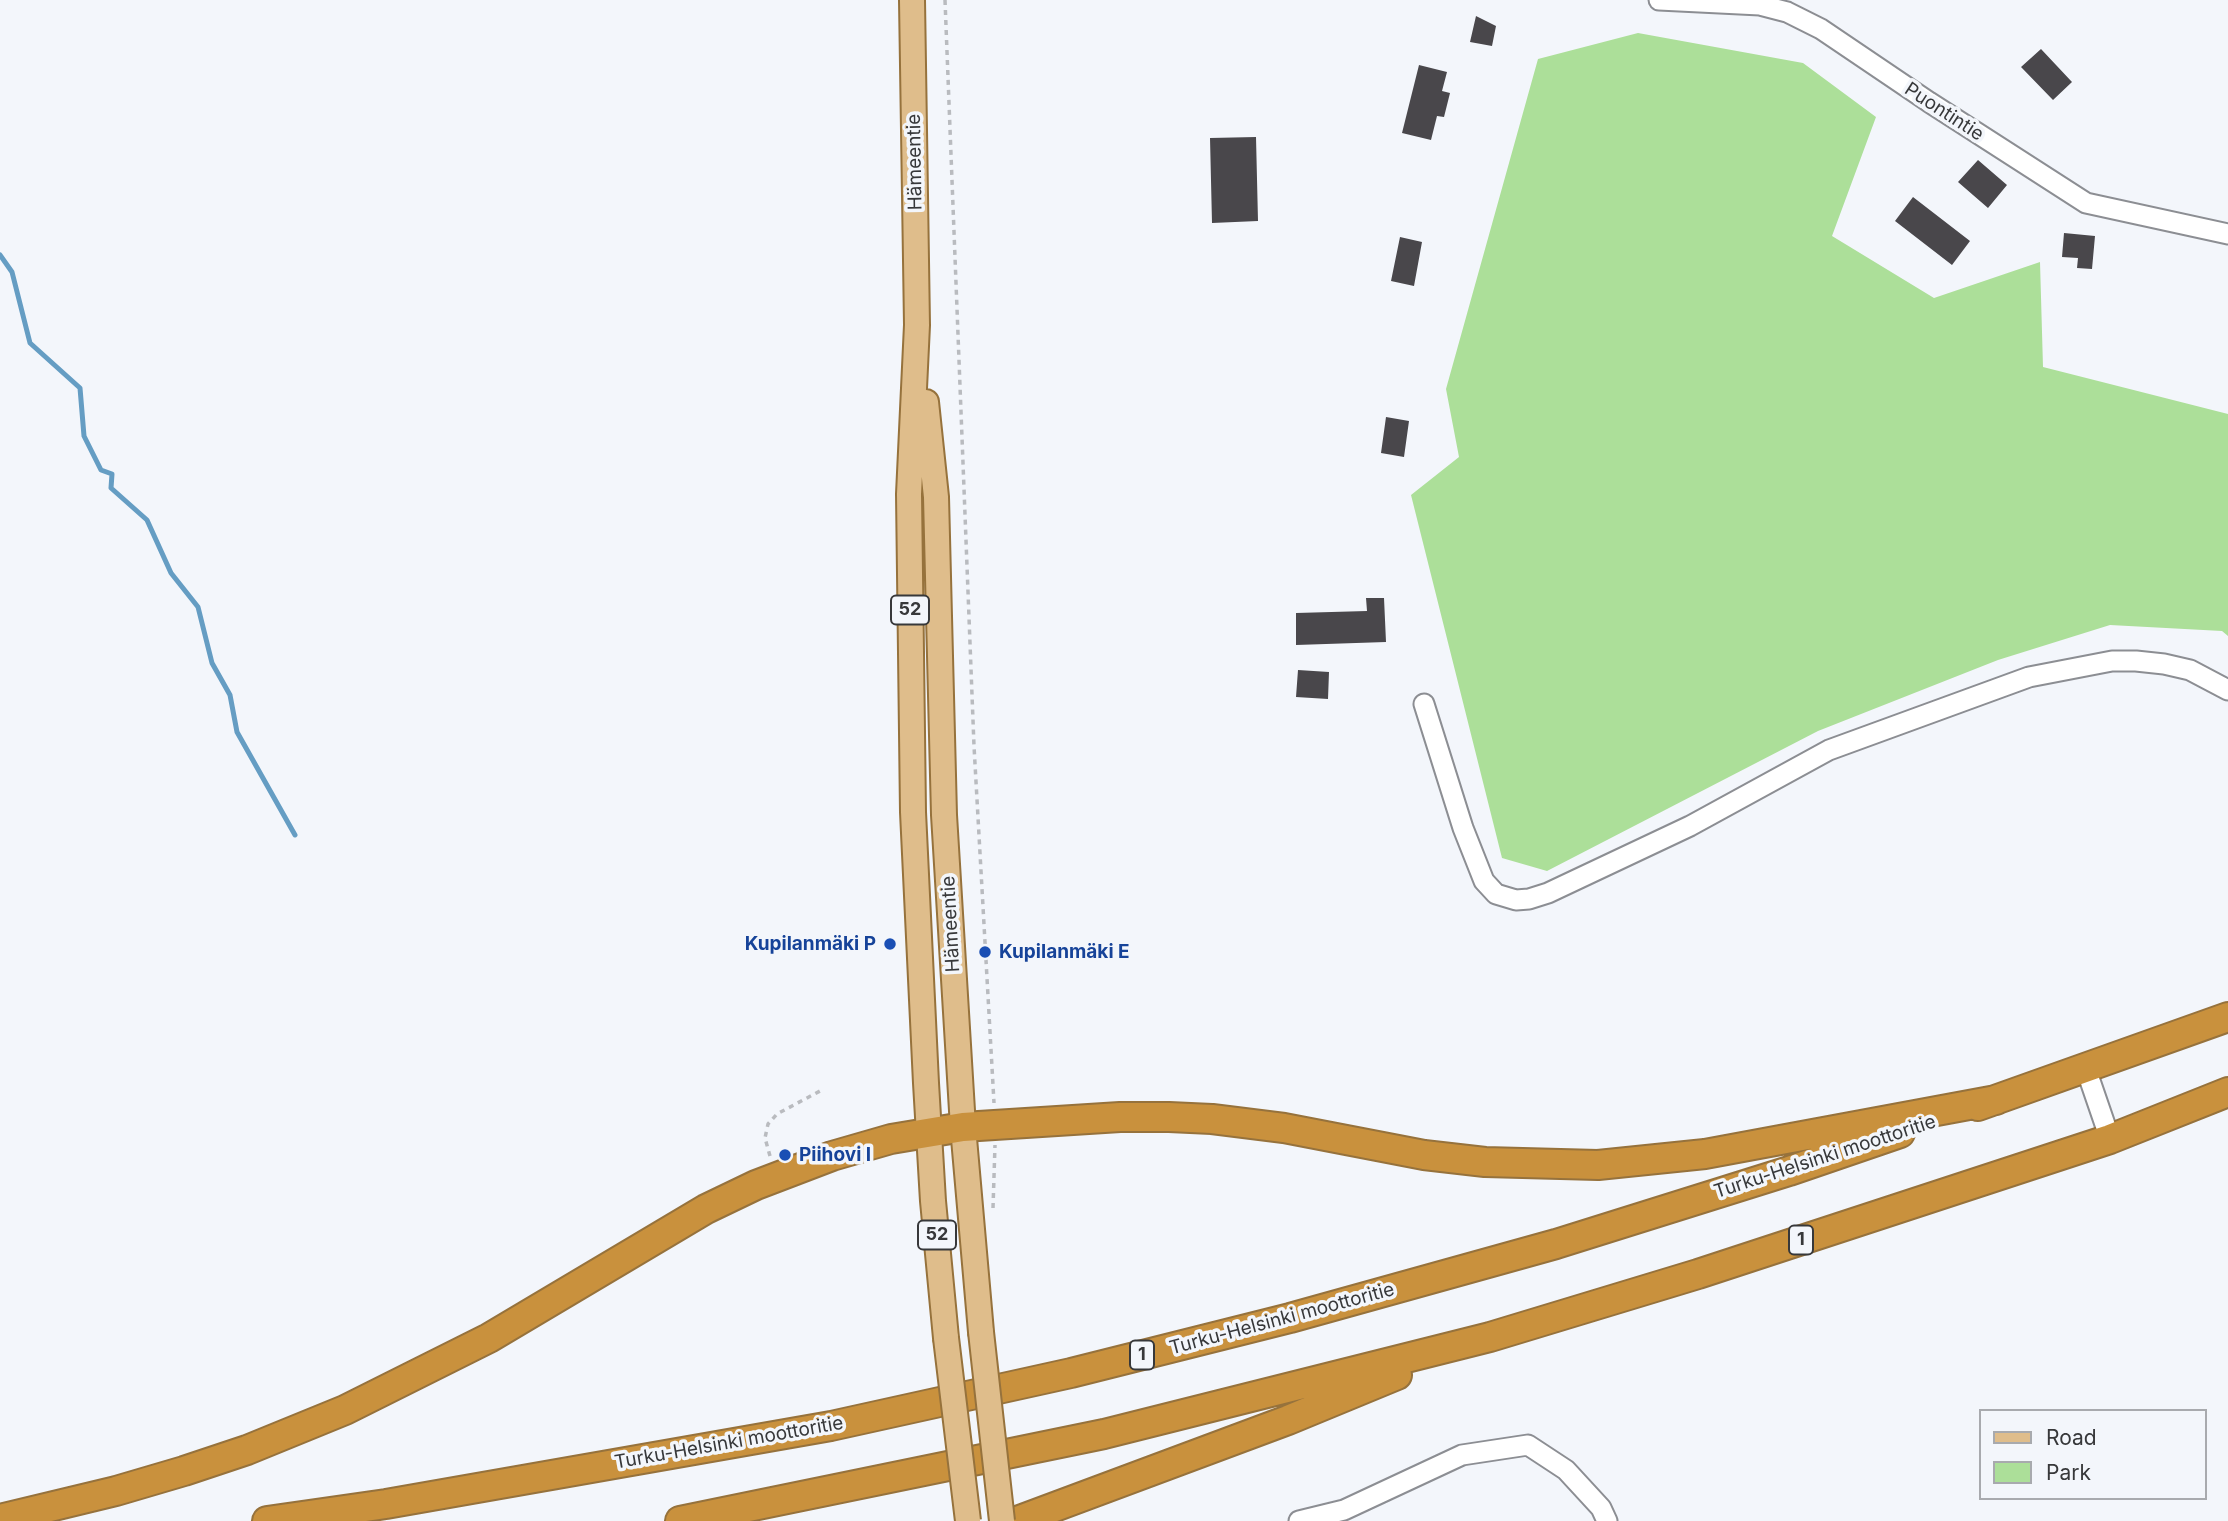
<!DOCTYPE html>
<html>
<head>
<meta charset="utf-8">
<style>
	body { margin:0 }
	#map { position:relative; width:2228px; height:1521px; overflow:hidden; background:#f3f6fb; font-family:Inter,sans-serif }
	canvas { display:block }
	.legend { position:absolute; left:1979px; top:1409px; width:228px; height:91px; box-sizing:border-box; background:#f3f6fb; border:2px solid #a8aaae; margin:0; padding:9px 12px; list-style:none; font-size:21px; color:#37383a }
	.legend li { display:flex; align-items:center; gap:14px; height:35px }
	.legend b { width:35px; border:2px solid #a8aaae }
</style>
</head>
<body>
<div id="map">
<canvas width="2228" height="1521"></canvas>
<ul class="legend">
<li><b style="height:9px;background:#dfbd8b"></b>Road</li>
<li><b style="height:19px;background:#acdf99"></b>Park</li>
</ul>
</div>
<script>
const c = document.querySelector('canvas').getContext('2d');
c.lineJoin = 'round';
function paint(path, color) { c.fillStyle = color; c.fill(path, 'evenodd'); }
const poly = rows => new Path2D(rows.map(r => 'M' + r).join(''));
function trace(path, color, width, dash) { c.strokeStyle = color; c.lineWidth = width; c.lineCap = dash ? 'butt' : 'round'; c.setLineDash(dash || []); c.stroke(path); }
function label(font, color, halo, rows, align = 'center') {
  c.font = font + ' Inter,sans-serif'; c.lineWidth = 7; c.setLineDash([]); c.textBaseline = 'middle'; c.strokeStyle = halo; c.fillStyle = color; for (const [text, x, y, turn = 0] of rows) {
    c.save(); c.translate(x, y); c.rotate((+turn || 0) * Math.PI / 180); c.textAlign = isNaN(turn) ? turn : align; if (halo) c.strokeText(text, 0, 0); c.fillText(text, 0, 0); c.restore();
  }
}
const green = poly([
	[1638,33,1803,63,1876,117,1832,236,1934,298,2040,262,2043,367,2228,414,2228,636,2222,631,2110,625,1998,660,1818,731,1547,871,1502,858,1411,495,1459,457,1446,389,1538,59]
]);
const stream = poly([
	[0,255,12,272,30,343,80,388,84,436,101,470,112,474,111,488,147,520,171,573,198,607,212,663,230,695,237,732,295,835]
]);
const building = poly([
	[1476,16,1496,26,1492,46,1470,42],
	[2041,49,2072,82,2053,100,2021,67],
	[1419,65,1447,72,1442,91,1450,93,1444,117,1437,116,1431,140,1402,133],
	[1256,137,1258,221,1212,223,1210,138],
	[1978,160,2007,185,1988,208,1958,182],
	[1913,197,1970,241,1952,265,1895,221],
	[2064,233,2095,236,2092,269,2077,268,2078,258,2062,257],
	[1400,237,1422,242,1414,286,1391,281],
	[1386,417,1409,421,1404,457,1381,453],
	[1366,598,1384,598,1386,642,1296,645,1296,613,1367,611],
	[1298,670,1329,672,1328,699,1296,697]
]);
const path = poly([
	[945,0,974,746,994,1103],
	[770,1156,765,1138,768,1124,777,1114,820,1091],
	[993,1208,995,1145]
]);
const minor = poly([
	[1659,0,1760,5,1787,12,1821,29,1929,102,2086,203,2228,234],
	[1424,704,1463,828,1484,881,1496,894,1516,900,1529,899,1548,893,1690,826,1829,750,2029,677,2112,661,2136,661,2164,664,2190,670,2228,690],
	[2086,1069,2110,1139],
	[1299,1521,1344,1510,1462,1455,1528,1445,1566,1470,1601,1508,1607,1521]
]);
const major = poly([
	[912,0,917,325,909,494,913,812,926,1083,933,1201,946,1338],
	[926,402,936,497,944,815,963,1127,981,1332]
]);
const highway = poly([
	[1978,1106,2228,1017],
	[0,1519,116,1491,184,1471,247,1450,345,1410,489,1338,706,1209,756,1185,832,1156,891,1139,963,1127,1120,1117,1169,1117,1212,1119,1284,1128,1424,1155,1485,1162,1598,1165,1705,1154,1996,1100],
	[267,1521,386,1504,831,1426,1071,1373,1290,1318,1556,1244,1789,1171,1900,1133],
	[680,1521,1104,1434,1490,1337,1698,1274,2110,1139,2228,1092],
	[1017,1521,1288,1420,1397,1375]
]);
const majorBridge = poly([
	[981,1332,1002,1521],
	[946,1338,968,1521]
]);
const markers = [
	[890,944,7,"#1a4fb4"],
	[985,952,7,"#1a4fb4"],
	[785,1155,7,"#1a4fb4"]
];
const shields = [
	[910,610,38],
	[937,1235,38],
	[1801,1240,24],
	[1142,1355,24]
];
const shieldNames = [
	["52",910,610],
	["52",937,1235],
	["1",1801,1240],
	["1",1142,1355]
];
const streetNames = [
	["Puontintie",1944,112,33],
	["Hämeentie",915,162,-91],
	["Hämeentie",951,924,-93],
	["Turku-Helsinki moottoritie",1825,1157,-18],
	["Turku-Helsinki moottoritie",1282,1319,-15],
	["Turku-Helsinki moottoritie",729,1443,-10]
];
const transitNames = [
	["Kupilanmäki P",876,944,"right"],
	["Kupilanmäki E",999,952],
	["Piihovi I",799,1155]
];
paint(green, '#acdf99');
trace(stream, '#659dc3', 5);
paint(building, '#49474b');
trace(minor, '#8c8e93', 23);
trace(major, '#96723c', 28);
trace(highway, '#96723c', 32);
trace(path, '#b9bbbf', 3.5, [5, 5]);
trace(minor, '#fff', 19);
trace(major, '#dfbd8b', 24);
trace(highway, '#c9913d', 28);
trace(majorBridge, '#96723c', 28, []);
trace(majorBridge, '#dfbd8b', 24);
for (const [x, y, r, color] of markers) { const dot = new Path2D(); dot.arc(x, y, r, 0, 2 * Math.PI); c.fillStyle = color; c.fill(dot); trace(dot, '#f3f6fb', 2.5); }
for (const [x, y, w] of shields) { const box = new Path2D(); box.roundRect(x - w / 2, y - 14.5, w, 29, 5); c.fillStyle = '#f3f6fb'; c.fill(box); trace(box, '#37383a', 2); }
label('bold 18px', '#37383a', null, shieldNames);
label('19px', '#37383a', '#f3f6fb', streetNames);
label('bold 19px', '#164399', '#f3f6fb', transitNames, 'left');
</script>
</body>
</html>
